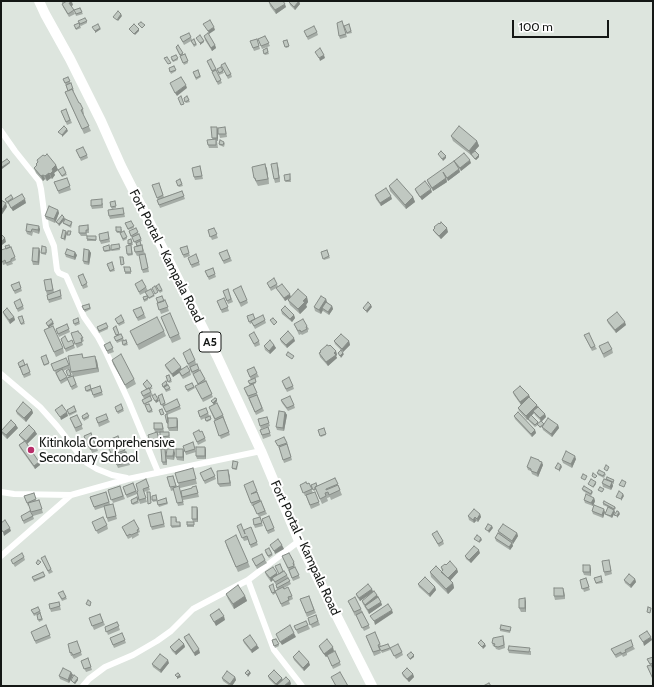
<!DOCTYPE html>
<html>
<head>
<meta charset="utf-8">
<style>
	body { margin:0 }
	#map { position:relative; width:654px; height:687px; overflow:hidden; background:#dde5de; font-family:Cabin,sans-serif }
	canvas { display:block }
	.frame { position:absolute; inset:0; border:2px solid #141715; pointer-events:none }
	.scale { position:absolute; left:512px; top:20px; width:97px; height:18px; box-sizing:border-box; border:2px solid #141715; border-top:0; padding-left:5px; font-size:12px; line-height:14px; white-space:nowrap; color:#141715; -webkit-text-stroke:3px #fff; paint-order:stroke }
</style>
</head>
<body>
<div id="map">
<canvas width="654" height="687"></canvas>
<div class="frame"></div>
<div class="scale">100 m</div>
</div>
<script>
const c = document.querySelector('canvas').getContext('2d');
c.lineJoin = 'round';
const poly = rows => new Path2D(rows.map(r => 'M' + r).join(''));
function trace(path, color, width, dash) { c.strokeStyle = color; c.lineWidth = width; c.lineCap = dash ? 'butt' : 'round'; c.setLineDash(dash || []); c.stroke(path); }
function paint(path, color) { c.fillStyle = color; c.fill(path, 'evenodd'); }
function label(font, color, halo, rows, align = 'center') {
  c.font = font + ' Cabin,sans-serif'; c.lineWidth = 4; c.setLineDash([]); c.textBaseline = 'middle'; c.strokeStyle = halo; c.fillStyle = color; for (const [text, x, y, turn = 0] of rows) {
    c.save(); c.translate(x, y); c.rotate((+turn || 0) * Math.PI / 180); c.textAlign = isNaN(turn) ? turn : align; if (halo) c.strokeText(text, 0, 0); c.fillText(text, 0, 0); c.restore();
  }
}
const street = poly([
	[1,131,15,151,39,181,41,189,46,227,54,246,57,270,59,273,66,276,67,278,84,317,98,337,105,350,129,402,158,472],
	[1,374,40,407,57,426,82,458,87,463,97,469,112,475,127,478],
	[1,492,14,494,71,495],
	[1,556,71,495,128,479,261,451],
	[248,580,274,650,302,686],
	[83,686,89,679,105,667,133,655,157,641,171,631,193,609,248,580,299,541]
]);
const primary = poly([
	[39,1,45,14,70,59,101,121,121,166,217,356,261,451,299,541,372,686]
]);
const wall = poly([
	[61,1,66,1,64,3,73,5,71,6,75,14,69,17,63,7,62,4,63,4],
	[299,1,300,4,295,10,290,5,289,2],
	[269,2,286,7,276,14,270,6],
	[80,8,83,14,76,16,74,10],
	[78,21,87,21,87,23,81,26],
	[342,21,347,37,340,39,339,36],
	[79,23,81,28,76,30,75,27],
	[349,24,352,33,347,34,344,26],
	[304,31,317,32,318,35,308,40],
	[204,36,215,45,216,48,212,51,205,40],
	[265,36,270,46,262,49,258,39],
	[180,37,191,37,192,40,194,39,197,45,194,47,191,41,184,45],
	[257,39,260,49,254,51,250,41],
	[287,40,289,47,286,48,283,41],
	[178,45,183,54,185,54,188,63,184,65,180,56,176,48],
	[267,48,269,54,265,55,263,50],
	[176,55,178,60,173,62,171,59],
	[211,59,222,83,218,85,207,61],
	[221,65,231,74,232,77,228,79],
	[174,66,176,71,171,74,169,68],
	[217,69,223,71,224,73,219,75],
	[198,70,201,77,196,80,193,72],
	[68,77,74,91,73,91,79,103,83,109,84,114,83,114,91,131,84,134,65,92,68,91,63,79],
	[187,96,190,102,186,103,184,98],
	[66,109,72,123,67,125,61,111],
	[225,127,226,130,227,137,220,138,218,130,218,141,217,141,218,148,209,148,208,145,213,139,212,138,218,130],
	[451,136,477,141,479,146,473,152,479,157,476,160,471,155,453,141],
	[225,143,224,147,219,145,219,144],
	[76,150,87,155,88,158,81,161],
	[37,160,56,165,58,170,54,173,55,175,52,179,51,178,47,181,45,179,43,181,36,173,34,168,36,166,36,164,38,162],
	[454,161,471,163,461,171,456,165,459,169,460,172,448,181,446,178,447,182,433,191,428,183,427,180,456,164],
	[265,164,267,169,269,184,258,186,254,178],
	[200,166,203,179,195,180,194,177],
	[278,166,280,182,275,183,274,179],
	[58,170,66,173,67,175,62,177],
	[290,174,291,182,286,182,285,181],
	[67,178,71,190,59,194,54,182],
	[180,179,183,186,179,187,176,181],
	[159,183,164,197,182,191,185,199,160,208,157,200,158,200,152,185],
	[389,186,413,197,415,202,406,209,390,191],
	[415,189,432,192,422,200,416,192],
	[11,195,13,199,26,203,13,211,8,203,7,204,5,199],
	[375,195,392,199,381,206,376,199],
	[115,201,116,208,112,209,111,207],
	[103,203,103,208,92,209,91,206],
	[58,210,59,213,55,223,46,219,45,216],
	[124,212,125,217,110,219,109,216],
	[65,219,72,222,72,224,71,228,64,224,63,223,65,219,59,226,57,223,56,222],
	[131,221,134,228,128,230,125,223],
	[27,224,40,229,39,234,33,232,32,236,27,234,26,231],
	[88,225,89,229,89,233,87,233,87,236,96,238,96,241,87,241,87,236,81,236,79,233],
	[434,227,448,232,441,239,435,233,433,230,435,228],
	[136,228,142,241,138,242,141,245,142,245,146,257,149,272,143,273,142,270,144,254,137,256,135,252,137,246,136,243,135,243,132,237,131,237,129,231],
	[214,228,218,238,212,240,208,230],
	[122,229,122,232,124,231,127,239,123,241,120,233,117,233,116,231],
	[109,236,110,242,101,244,100,241],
	[132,241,133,245,129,245,128,244],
	[131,245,133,255,128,256,127,254],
	[119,246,120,250,112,251,111,250],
	[187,246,190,256,184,258,180,248],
	[10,247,11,247,16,260,12,262,13,264,7,266,6,264,3,265,1,258],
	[110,247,111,251,105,252,104,251],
	[39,248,40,251,39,265,33,265,32,261],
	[47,249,46,255,42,254,41,253],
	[89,250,91,253,89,265,84,264,83,261],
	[227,250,232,261,224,264,219,253],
	[327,250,330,258,324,260,321,252],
	[65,254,77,255,75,260,66,257],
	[196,254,200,265,192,268,188,258],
	[112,262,115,271,110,272,107,264],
	[130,267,131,274,125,274,125,272],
	[213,268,216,277,209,280,205,271],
	[83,274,88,287,83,289,78,276],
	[51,279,54,292,60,290,62,299,49,303,46,291],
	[19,282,22,291,15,294,11,285],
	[267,283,277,284,278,287,271,291],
	[135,284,146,287,148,291,140,295],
	[156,286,162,290,163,291,160,293],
	[276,288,291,297,285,301,278,291],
	[228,289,233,302,228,304,223,291],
	[233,290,247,300,248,303,241,307],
	[146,294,154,295,155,296,149,299],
	[147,296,148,300,144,302,143,297],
	[307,297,308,302,306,305,307,307,300,314,290,305,288,300],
	[224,298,229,311,222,313,217,301],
	[326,299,327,302,332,306,333,309,329,315,323,311,323,310,321,314,315,311,314,307],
	[165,300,169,311,161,314,157,303],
	[14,302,23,306,24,309,18,312],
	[89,304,91,309,85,312,82,306],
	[141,307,146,318,138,321,133,310],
	[281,310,294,315,295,318,292,322,282,314],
	[3,312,14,317,15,320,10,324,4,315],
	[22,316,25,324,21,325,21,324],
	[247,316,255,319,265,320,266,323,255,329,252,323,250,324],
	[161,317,179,334,181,339,172,343],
	[78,318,80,324,75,326,73,320],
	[116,320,124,321,125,323,119,326],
	[607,320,626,325,616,333,608,323],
	[106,323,108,329,99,333,97,327],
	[67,324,70,332,59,337,56,329],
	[294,324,307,326,309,329,308,330,308,332,302,335,301,334,299,335],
	[116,326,119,335,121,334,124,340,117,343,114,337,116,336,113,328],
	[44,330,63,348,64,353,56,357],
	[130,331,164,331,166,336,139,350],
	[71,333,80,333,84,341,82,342,83,345,77,348],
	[249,335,259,341,260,345,255,347],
	[584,335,595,346,597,349,592,351],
	[61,339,68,342,72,340,75,348,66,352],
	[280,339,295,341,287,348,281,342],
	[126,340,128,345,124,346,122,341],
	[334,341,349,341,350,345,343,352,335,344],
	[110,342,114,352,108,354,104,345],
	[274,345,276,348,270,354,265,350,264,346],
	[329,346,336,351,337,355,336,356,337,358,328,366,320,357,319,353,320,352,320,351],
	[599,346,612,349,613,353,604,358],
	[183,353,195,360,196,364,193,365,197,364,199,370,205,379,213,397,203,402,195,386,198,385,193,374,195,372,192,374],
	[82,354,83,358,97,361,99,372,73,377,78,387,72,390,68,380,61,384,51,364,66,358,70,368,63,371,67,378,69,377,66,371,69,369,72,376,73,376,71,372],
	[46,355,49,364,44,366,41,357],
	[112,360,134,379,136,384,127,389,113,364],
	[18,363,25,365,27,364,31,375,24,378],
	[165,365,190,371,191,375,183,379,179,373,173,377,166,368],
	[254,367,259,377,255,378,256,383,253,385,264,411,256,415,245,391,250,386,248,381,251,380,247,370],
	[169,375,172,382,169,383,166,376],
	[192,383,195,388,188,392,185,386],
	[143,384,153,388,150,390,153,395,150,397,152,401,144,405,142,400,144,399,141,392,146,389],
	[162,384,167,384,171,390,166,392],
	[283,384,293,386,294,389,287,392],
	[90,385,91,391,87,392,85,387],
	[100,386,103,395,94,398,91,389],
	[513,392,529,395,530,398,545,414,546,417,542,421,544,424,558,425,559,428,552,437,543,430,542,427,540,428,538,425,535,427,528,420,528,419,527,420,519,411,518,408,521,405,514,395],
	[534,413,535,415,541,421,538,423,531,416],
	[162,394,166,405,177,399,181,409,167,415,163,406,162,406,158,396],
	[281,400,294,405,295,408,288,411,282,403],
	[211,401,217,401,214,404,223,415,230,435,221,439,214,421,215,421,210,410,214,405],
	[121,404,124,411,118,414,115,407],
	[149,404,153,412,149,413,145,405],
	[74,406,77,412,69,416,67,410],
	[206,408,211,420,207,422,205,418,201,420,198,411],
	[32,410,33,413,26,422,17,414,16,411],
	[285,412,287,415,284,431,277,430,276,427],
	[87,413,89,418,84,421,82,416],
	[77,415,83,429,76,432,70,418],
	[514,416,535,430,536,433,532,437,515,419],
	[267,417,270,426,261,429,258,419],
	[96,418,108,419,110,422,99,427],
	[168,418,178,421,178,431,169,431,168,428,168,424,167,424,167,423],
	[163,426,164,432,169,433,170,438,161,439,160,433,158,433,161,443,151,446,150,442,155,432,154,429],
	[268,427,271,436,263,439,260,430],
	[18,428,7,439,2,434,1,431],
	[324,428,326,435,321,437,318,430],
	[35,431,37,434,27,444,25,442,39,462,40,465,35,469,20,448,19,445,24,441,21,438,19,435],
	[200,432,205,438,206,441,198,445,193,433],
	[91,433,98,451,92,453,91,450,90,450,84,436],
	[118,436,126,452,130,465,118,468,114,458,113,459,106,441],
	[284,437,288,446,292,460,284,463,280,450,277,444],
	[193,442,196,452,186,455,183,446],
	[205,447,206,450,206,459,197,459,196,456],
	[165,449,166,455,175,453,174,460,167,459,166,456,167,465,163,465,162,462],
	[183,449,184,452,184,461,177,460,176,457],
	[576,459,572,468,563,463,562,460],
	[540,461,543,465,538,477,532,474,531,471,528,470,527,467],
	[238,463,237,470,232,469,232,468],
	[193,468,197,484,180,488,178,483],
	[211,468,216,479,205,484,200,473],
	[229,473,231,486,220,487,218,484],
	[597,473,606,474,604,478,598,475],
	[173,476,177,487,180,490,184,505,178,506,174,490,171,491,170,487],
	[335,478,342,495,331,500,330,497,327,498,328,501,322,504,316,490,314,491,311,485,317,486],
	[146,479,150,490,144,492,147,502,140,504,137,494,127,498,123,487,133,483,137,492,138,491],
	[606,479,614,481,614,484,612,483,613,486,611,490,603,487,602,483],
	[309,483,313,493,315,492,320,505,311,509,306,496,305,496,300,485],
	[244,485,257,491,261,501,267,514,259,517,254,506,252,506],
	[120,486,125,499,113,503,108,490],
	[192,488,197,489,199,497,183,500,182,497],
	[582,489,592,491,593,492,591,496,583,491],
	[106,492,110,504,114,507,117,519,108,522,104,507,95,510,90,497],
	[34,493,36,501,39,500,43,513,33,516,34,519,24,524,21,516,32,514,29,505,28,506,24,496],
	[156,496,157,501,166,498,168,504,159,507,157,501,153,502,152,500],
	[137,497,139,503,133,505,131,500],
	[594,498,595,501,593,506,585,503,584,500],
	[603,503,615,507,616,508,614,511,615,512,612,518,606,515,605,514,608,507,603,505],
	[197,507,198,511,198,522,194,522,194,527,187,527,187,525,193,522,192,519],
	[592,511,605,512,603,518,593,514],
	[480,514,481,517,478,522,476,521,474,523,469,520,468,516],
	[162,515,165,527,152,530,151,527],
	[269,516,275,531,268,534,262,519],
	[177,518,177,522,180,522,181,527,172,528,171,526],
	[261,520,263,526,255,528,254,525],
	[92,522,107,525,108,529,98,534],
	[122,527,139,529,140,532,138,533,139,535,132,539,132,537,128,539],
	[251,527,258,545,251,548,248,540,244,541,238,529,245,534],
	[498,531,517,533,518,536,513,544,512,543,513,546,510,550,496,541,495,538,499,534],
	[432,534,443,541,444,544,439,547],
	[226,545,248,562,250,567,238,572],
	[265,552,272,554,273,555,269,558],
	[480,553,471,563,466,559,465,556],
	[282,556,294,562,295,565,294,566,295,567,300,578,293,581],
	[24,557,25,560,15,567,11,560],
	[41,558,51,569,53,572,49,574],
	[252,559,265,560,267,563,257,569],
	[609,560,612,574,605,576,604,572],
	[446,565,457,569,458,572,450,581,453,583,454,588,448,594,431,577,430,572,441,572,442,571,441,567],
	[591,569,591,576,584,575,583,572],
	[283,571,287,575,291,584,284,588,292,596,293,599,289,601,290,604,282,607,276,593,273,595,269,586,275,591,277,590,276,585,273,580,271,582,266,575,265,572,277,573,278,575],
	[43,572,45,577,34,582,32,577],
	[601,576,603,583,596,584,594,578],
	[586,578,590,590,584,592,580,580],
	[635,579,636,582,631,588,625,583,624,580],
	[418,584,435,587,436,590,430,597,419,587],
	[372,589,373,592,379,598,382,605,369,614,363,604,362,601,369,595,360,601,357,597,356,594],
	[63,591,67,599,62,601,59,595],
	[564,591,565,599,555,600,554,596],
	[226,594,245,596,247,601,234,609,228,599],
	[309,596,316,613,307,617,300,599],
	[525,598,526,602,526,612,521,612,519,608],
	[348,601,361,609,370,628,364,631,356,615,355,616],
	[59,602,61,610,51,612,49,604],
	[38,607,41,613,34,616,31,610],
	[40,613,43,620,39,622,37,615],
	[100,614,105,625,94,630,89,618],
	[316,615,320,625,312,628,308,618],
	[306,621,310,629,298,634,294,626],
	[117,622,120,630,108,635,105,627],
	[46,625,51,638,36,644,31,632],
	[500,629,511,629,510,633,500,631],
	[375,632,381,646,388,644,390,650,382,653,380,648,379,648,381,653,374,656,366,636],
	[122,633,126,643,114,648,110,638],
	[503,636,504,639,505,648,499,650,496,649,495,647,493,646,492,643],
	[184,637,200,653,195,656,185,640],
	[276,639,279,646,275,648,272,640],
	[243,640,259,648,252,653,244,643],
	[77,641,82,655,74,659,72,656,71,656,70,653],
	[184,644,185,647,176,655,172,651,170,647],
	[319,646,334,651,330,654,335,651,341,665,333,669,327,655,326,657,320,649],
	[633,646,635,649,627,653,627,655,623,657,622,655,616,658,611,649],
	[390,648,402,652,403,655,396,659],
	[508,650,531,651,531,655,509,653],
	[293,657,310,665,304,671,294,660],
	[653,657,653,667,652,667,653,669,653,679,647,666,650,665,647,659],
	[88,658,92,670,86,672,81,661],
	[169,663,161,673,153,667,152,664],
	[71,672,73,675,71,680,78,680,75,684,71,681,71,680,69,683,60,679,59,676],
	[402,673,413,674,414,677,409,682,403,676],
	[268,676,282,678,283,680,290,681,291,684,289,686,276,686,269,679],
	[235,677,236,680,232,686,230,686,223,681,222,678]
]);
const shadedWall = poly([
	[299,1,300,4,295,10,294,7],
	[72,2,73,5,70,7,69,3],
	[285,4,286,7,276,14,275,10],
	[121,14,122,16,118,21,117,20],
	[214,27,215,30,209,34,208,31],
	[100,28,101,29,95,33,95,31],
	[139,29,139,31,135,35,134,34],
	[204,41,204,42,200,45,200,43],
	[215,45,216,48,212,51,211,48],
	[324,55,325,58,320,61,319,58],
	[186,85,187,88,177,96,175,93],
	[217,127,218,130,218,141,217,138],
	[67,129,68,131,62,137,62,135],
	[477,141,479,146,471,155,469,151],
	[479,155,479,157,476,160,475,159],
	[446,156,446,158,443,161,442,159],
	[470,160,471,163,461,171,460,168],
	[10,162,10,163,2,169,2,167],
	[277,163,278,166,280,182,279,178],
	[265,164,267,169,269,184],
	[56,165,58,170,54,173,55,175,52,179,50,174,52,169],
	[459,169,460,172,448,181,447,178],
	[49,173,51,178,47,181,45,176],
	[43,175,45,179,43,181,41,176],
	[446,178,447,182,433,191,432,188],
	[431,189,432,192,422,200,420,197],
	[391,196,392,199,381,206,380,203],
	[413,197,415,202,406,209,405,205],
	[25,199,26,203,13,211,11,208],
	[6,203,7,207,1,216,1,211],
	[58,210,59,213,55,223,54,219],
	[64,217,65,219,59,226,59,224],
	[39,226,40,229,39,234,38,230],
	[447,228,448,232,441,239,439,236],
	[66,231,67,233,65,241,64,239],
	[5,238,6,242,2,245,1,242],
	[39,248,40,251,39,265,38,262],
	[89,250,91,253,89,265,88,262],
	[75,252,77,255,75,260,74,257],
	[290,294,291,297,285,301,284,298],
	[307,297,308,302,306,305,307,307,300,314,298,309,303,301],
	[326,299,327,303,322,308,323,310,321,314,319,310],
	[371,305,372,307,367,313,366,311],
	[332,306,333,309,329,315,328,312],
	[294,315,295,318,292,322,290,319],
	[14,317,15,320,10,324,9,320],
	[53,322,54,324,48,328,48,326],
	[625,322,626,325,616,333,615,330],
	[294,338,295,341,287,348,286,345],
	[349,341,350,345,343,352,342,349],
	[274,345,276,348,270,354,269,351],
	[336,351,337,355,336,356,337,358,328,366,326,362],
	[343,353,344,354,341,358,340,356],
	[95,356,97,361,99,372,97,368],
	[181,367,182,371,173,377,172,374],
	[167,384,168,385,164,388,163,387],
	[529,395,530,398,521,405,520,402],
	[158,399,159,401,156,403,155,401],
	[217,399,217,401,214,405,213,403],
	[537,405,538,408,533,411,534,413,527,420,526,416],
	[32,410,33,413,26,422,24,418],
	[67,412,68,416,61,420,60,417],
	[285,412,287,415,284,431,283,428],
	[545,414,546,417,541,422,540,418],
	[177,418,178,421,178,431,177,427],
	[16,425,18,428,7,439,6,435],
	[558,425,559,428,552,437,551,434],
	[535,430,536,433,532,437,531,434],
	[35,431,37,434,27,444,26,441],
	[205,447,206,450,206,459,205,456],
	[165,449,166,452,167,465,166,462],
	[174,449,175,453,174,460,173,456],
	[183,449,184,452,184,461,183,457],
	[575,456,576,459,572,468,571,464],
	[39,462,40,465,35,469,34,466],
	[542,462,543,465,538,477,537,473],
	[561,465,562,467,559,472,559,470],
	[228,470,229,473,231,486,230,483],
	[596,482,596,484,593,488,593,487],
	[612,482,613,486,611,490,610,487],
	[623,494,624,496,621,501,621,499],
	[594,498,595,501,593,506,591,503],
	[197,507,198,511,198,522,197,519],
	[604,509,605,512,603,518,602,515],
	[614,510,615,512,612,518,611,516],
	[619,512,620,514,617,518,617,516],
	[480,514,481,517,478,522,477,519],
	[475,517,476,521,474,523,473,520],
	[492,526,493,528,489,533,488,531],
	[10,528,11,531,4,536,3,532],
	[517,533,518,536,513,544,512,541],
	[481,538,482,540,479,543,479,542],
	[512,543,513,546,510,550,509,547],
	[282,545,284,549,275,554,274,551],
	[479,550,480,553,471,563,469,560],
	[590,565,591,569,591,576,590,572],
	[457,569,458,572,449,582,448,578],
	[277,573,278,576,272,578,273,580,271,582,270,578],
	[635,579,636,582,631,588,630,585],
	[453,583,454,588,448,594,446,589],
	[435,587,436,590,430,597,429,594],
	[563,588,564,591,565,599,564,596],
	[372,589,373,592,360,601,359,598],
	[377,595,379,598,366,608,365,605],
	[245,596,247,601,234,609,233,604],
	[525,598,526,602,526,612,525,608],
	[381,602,382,605,369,614,368,610],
	[392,610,393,613,375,625,374,621],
	[224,616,225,620,216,626,214,622],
	[294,633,296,637,282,645,280,642],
	[651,637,652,640,644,646,643,642],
	[184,644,185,647,176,655,175,652],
	[485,644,486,646,483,649,482,647],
	[257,645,259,648,252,653,251,650],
	[333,647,334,651,326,657,324,654],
	[199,649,200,653,195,656,194,653],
	[414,655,414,657,410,660,410,659],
	[168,660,169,663,161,673,160,670],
	[309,662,310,665,304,671,303,668],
	[71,672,73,675,69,683,68,680],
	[250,672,251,673,248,677,247,675],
	[413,674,414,677,409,682,407,679],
	[180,675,181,677,177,679,177,677],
	[235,677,236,680,232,686,231,686,230,684],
	[78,678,78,680,75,684,74,683],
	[282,678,283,682,277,686,276,684],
	[290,681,291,684,289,686,284,686]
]);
const building = poly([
	[67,1,71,1,72,2,69,3,74,10,68,14,62,4,67,1],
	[271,1,283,1,285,4,275,10,269,2,271,1],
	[290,1,299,1,294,7,289,2,290,1],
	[80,8,82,12,76,14,74,10,80,8],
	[118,11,121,14,117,20,113,17,118,11],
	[85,18,87,21,80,24,78,21,85,18],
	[210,20,214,27,208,31,203,24,210,20],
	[342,21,346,34,339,36,337,23,342,21],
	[141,22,145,25,142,28,138,24,141,22],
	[79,23,80,26,76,29,74,25,79,23],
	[98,24,100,28,95,31,92,27,98,24],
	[134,24,139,29,134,34,129,29,134,24],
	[349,24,351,31,347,33,344,26,349,24],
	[314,26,317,32,307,37,304,31,314,26],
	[189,33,191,37,183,42,180,37,189,33],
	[208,33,215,45,211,48,204,36,208,33],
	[200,35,204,41,200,43,196,38,200,35],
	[265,36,269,43,261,46,258,39,265,36],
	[194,39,196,44,194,45,191,41,194,39],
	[257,39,259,46,253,48,250,41,257,39],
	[287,40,289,46,285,47,283,41,287,40],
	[178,45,183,53,180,55,176,47,178,45],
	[267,48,268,52,264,54,263,50,267,48],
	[320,48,324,55,319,58,315,52,320,48],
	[185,54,188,61,183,63,180,56,185,54],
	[176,55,178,58,173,61,171,57,176,55],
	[167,57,171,63,168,64,164,58,167,57],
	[211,59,216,69,212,71,207,61,211,59],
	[225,63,231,74,227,76,221,65,225,63],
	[174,66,176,70,170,72,169,68,174,66],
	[221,67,223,71,219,73,217,69,221,67],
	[198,70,200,76,196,78,193,72,198,70],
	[216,70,221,80,217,82,212,72,216,70],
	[68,77,70,81,65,83,63,79,68,77],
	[181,77,186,85,175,93,170,83,181,77],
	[71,83,73,89,72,90,72,89,68,91,66,85,71,83],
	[72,89,79,103,80,103,83,109,81,110,89,126,82,129,65,92,72,89],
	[181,96,184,104,181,105,178,98,181,96],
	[187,96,189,100,185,102,184,98,187,96],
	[66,109,70,120,66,122,61,111,66,109],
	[64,126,67,129,62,135,58,132,64,126],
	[459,126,477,141,469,151,451,136,459,126],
	[211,127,217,127,217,138,212,138,211,127],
	[225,127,226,134,218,134,218,128,225,127],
	[216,139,216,145,208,145,207,140,216,139],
	[220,140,224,142,223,145,219,144,220,140],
	[83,147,87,155,80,158,76,150,83,147],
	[441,151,446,156,442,159,438,154,441,151],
	[475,151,479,155,475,159,471,154,475,151],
	[464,153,470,160,460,168,454,161,464,153],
	[47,154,56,165,52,169,53,171,50,174,49,173,45,176,43,175,41,176,34,168,37,165,36,164,38,162,37,160,43,155,45,156,47,154],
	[7,159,10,162,2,167,1,166,1,163,7,159],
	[454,161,459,169,447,178,443,172,446,178,432,188,427,180,454,161],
	[277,163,279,178,274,179,271,164,277,163],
	[265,164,268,179,256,181,255,178,254,178,252,167,265,164],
	[200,166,202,176,194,177,192,168,200,166],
	[63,167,66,173,62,176,58,170,63,167],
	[290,174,290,180,285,181,284,175,290,174],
	[67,178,70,186,58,191,54,182,67,178],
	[180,179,182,184,178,186,176,181,180,179],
	[397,179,413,197,405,205,389,186,397,179],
	[425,181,431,189,420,197,415,189,425,181],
	[159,183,163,195,157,198,152,185,159,183],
	[386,188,391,196,380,203,375,195,386,188],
	[182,191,184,196,159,205,157,200,182,191],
	[22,194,25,199,11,208,8,202,22,194],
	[11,195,13,198,7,202,5,199,11,195],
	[102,199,102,205,91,206,91,200,102,199],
	[1,200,6,203,1,211,1,200],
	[115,201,116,206,111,207,110,202,115,201],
	[49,206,58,210,54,219,45,216,49,206],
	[123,208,124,214,109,216,108,210,123,208],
	[62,215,64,217,59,224,56,222,62,215],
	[65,219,72,222,70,226,63,223,65,219],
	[131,221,134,226,128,229,125,223,131,221],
	[441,222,447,228,439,236,433,230,435,228,434,227,439,223,440,224,441,222],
	[27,224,39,226,38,230,32,229,31,232,26,231,27,224],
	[88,225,88,230,86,230,86,233,79,233,79,226,88,225],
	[116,227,121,227,121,232,116,231,116,227],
	[136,228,138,232,131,236,129,231,136,228],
	[214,228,217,234,210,237,208,230,214,228],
	[63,230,66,231,64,239,61,238,63,230],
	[68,231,71,231,70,235,67,235,68,231],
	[124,231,127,237,123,239,120,233,124,231],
	[108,232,109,239,100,241,99,234,108,232],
	[1,234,5,238,1,242,1,234],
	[139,234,141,239,134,242,132,237,139,234],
	[87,236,96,236,96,240,87,239,87,236],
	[131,239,132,243,128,244,128,240,131,239],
	[140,241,141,245,137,246,136,243,140,241],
	[119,244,120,248,111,250,111,245,119,244],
	[9,245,10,247,6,249,5,246,9,245],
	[109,245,110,250,104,251,103,247,109,245],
	[131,245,132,254,127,254,126,246,131,245],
	[142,245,143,251,135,252,134,247,142,245],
	[42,246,46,247,46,253,41,253,42,246],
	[187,246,189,253,183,255,180,248,187,246],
	[11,247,15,257,11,259,11,261,6,263,5,260,2,262,1,258,1,250,11,247],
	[33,248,39,248,38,262,32,261,33,248],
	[67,249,75,252,74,257,65,254,67,249],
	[84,249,89,250,88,262,83,261,84,249],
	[227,250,230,258,223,261,219,253,227,250],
	[327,250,329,256,323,259,321,252,327,250],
	[145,254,148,268,142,270,139,255,145,254],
	[196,254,199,262,191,265,188,258,196,254],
	[120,257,123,257,124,264,121,265,120,257],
	[112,262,114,269,110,271,107,264,112,262],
	[124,267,130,267,131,272,125,272,124,267],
	[213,268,215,274,208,277,205,271,213,268],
	[83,274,87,283,82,286,78,276,83,274],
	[274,278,277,284,270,288,267,283,274,278],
	[51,279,53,290,46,291,44,280,51,279],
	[142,280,146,287,139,292,135,284,142,280],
	[19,282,21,288,14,291,11,285,19,282],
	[159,284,162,290,159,291,156,286,159,284],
	[282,284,290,294,284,298,276,288,282,284],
	[155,286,158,292,155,294,152,288,155,286],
	[241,286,247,300,240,303,233,290,241,286],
	[151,289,154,295,149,298,145,292,151,289],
	[228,289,231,299,227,301,223,291,228,289],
	[298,289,307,297,303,301,305,302,298,309,288,300,298,289],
	[60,290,61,296,48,300,47,295,60,290],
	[147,296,148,298,144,300,143,297,147,296],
	[162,296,164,301,158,303,156,298,162,296],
	[321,296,326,299,319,310,314,307,321,296],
	[224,298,228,307,221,310,217,301,224,298],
	[20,299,23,306,17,309,14,302,20,299],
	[165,300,168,307,159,310,157,303,165,300],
	[326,302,332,306,328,312,322,308,326,302],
	[368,302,371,305,366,311,363,308,368,302],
	[89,304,90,308,84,310,82,306,89,304],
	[285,306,294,315,290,319,281,310,285,306],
	[141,307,144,314,137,318,133,310,141,307],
	[7,308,14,317,9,320,3,312,7,308],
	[617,312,625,322,615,330,607,320,617,312],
	[170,313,179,334,170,338,161,317,170,313],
	[253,314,255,319,249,322,247,316,253,314],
	[121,315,124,321,118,324,115,319,121,315],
	[263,315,265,320,254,326,251,321,263,315],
	[22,316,24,322,21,324,18,317,22,316],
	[157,317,164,331,137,345,130,331,157,317],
	[78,318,79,322,74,324,73,320,78,318],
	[273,318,277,322,274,325,270,320,273,318],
	[51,319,53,322,48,326,46,323,51,319],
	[303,319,307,326,306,327,307,329,301,332,300,330,298,331,294,324,303,319],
	[106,323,108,327,99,331,97,327,106,323],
	[67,324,69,329,58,334,56,329,67,324],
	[53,326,63,348,54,352,44,330,53,326],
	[116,326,119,334,116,335,113,328,116,326],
	[78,331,79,333,80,333,83,338,81,338,82,342,75,344,71,333,78,331],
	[288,331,294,338,286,345,280,339,288,331],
	[254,332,259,341,254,344,249,335,254,332],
	[589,333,595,346,591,348,584,335,589,333],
	[121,334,123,338,116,341,114,337,121,334],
	[341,334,349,341,342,349,334,341,341,334],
	[65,336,68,342,72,340,74,345,65,349,61,339,65,336],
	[126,340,127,343,123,345,122,341,126,340],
	[270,340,274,345,269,351,264,346,270,340],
	[110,342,113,348,107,351,104,345,110,342],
	[608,342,612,349,603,354,599,346,608,342],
	[327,345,329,346,330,345,336,351,334,353,336,355,326,362,319,353,321,352,320,351,327,345],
	[190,349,195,360,188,364,183,353,190,349],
	[341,350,343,353,340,356,338,353,341,350],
	[288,352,294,356,292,359,286,355,288,352],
	[82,354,83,358,95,356,97,368,71,372,68,356,82,354],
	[121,354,134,379,125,385,112,360,121,354],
	[46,355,49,363,44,365,41,357,46,355],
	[66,358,69,365,54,371,51,364,66,358],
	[174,358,181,367,172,374,165,365,174,358],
	[23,360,25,365,20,367,20,368,18,363,23,360],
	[27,364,30,372,23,375,20,367,27,364],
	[197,364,199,369,192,372,190,367,197,364],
	[187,366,190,371,182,376,179,371,187,366],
	[254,367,257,373,250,377,247,370,254,367],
	[62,369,67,377,60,381,56,373,62,369],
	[69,369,71,375,68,376,66,371,69,369],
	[200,370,205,379,198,384,193,374,200,370],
	[169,375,171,380,168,382,166,376,169,375],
	[73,376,76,384,71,387,67,378,73,376],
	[289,377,293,386,286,389,282,381,289,377],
	[255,378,256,382,250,384,248,381,255,378],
	[147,380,152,386,149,389,149,388,147,389,143,384,147,380],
	[166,381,167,384,163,387,162,384,166,381],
	[206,381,212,394,202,399,195,386,206,381],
	[192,383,194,387,187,390,185,386,192,383],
	[253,384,257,393,248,396,244,388,253,384],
	[90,385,91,389,86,391,85,387,90,385],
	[168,385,170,388,166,390,164,387,168,385],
	[100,386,102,392,93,395,91,389,100,386],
	[520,386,529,395,520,402,513,392,520,386],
	[149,388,151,392,143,396,141,392,149,388],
	[155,394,158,399,155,401,152,396,155,394],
	[162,394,165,403,161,405,158,396,162,394],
	[257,395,262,408,255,412,249,398,257,395],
	[150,396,152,400,144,404,142,400,150,396],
	[290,396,294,405,287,408,281,400,290,396],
	[529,397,537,405,526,416,518,408,529,397],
	[215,398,217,399,213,403,211,401,215,398],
	[177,399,180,406,166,412,163,406,177,399],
	[23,402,32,410,24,418,16,411,23,402],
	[217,403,223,415,215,419,209,407,217,403],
	[121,404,123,409,117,412,115,407,121,404],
	[149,404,152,410,148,412,145,405,149,404],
	[62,405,67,412,60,417,55,410,62,405],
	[74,406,76,411,69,414,67,410,74,406],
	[538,407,545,414,540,418,533,411,538,407],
	[206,408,208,413,200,417,198,411,206,408],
	[162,409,164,414,161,415,159,410,162,409],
	[279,411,285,412,283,428,276,427,279,411],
	[518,412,535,430,531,434,514,416,518,412],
	[87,413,89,416,83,419,82,416,87,413],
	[106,414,108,419,98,423,96,418,106,414],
	[167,414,168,422,167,423,165,415,167,414],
	[77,415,82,425,75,428,70,418,77,415],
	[531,415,538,422,535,425,528,419,531,415],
	[210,416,211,419,206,421,205,418,210,416],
	[223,417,229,432,219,436,214,421,223,417],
	[267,417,269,423,260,426,258,419,267,417],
	[168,418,177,418,177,427,168,428,168,418],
	[548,418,558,425,551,434,542,427,548,418],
	[11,420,16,425,6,435,1,431,11,420],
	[541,421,544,424,540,427,537,424,541,421],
	[154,423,162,423,163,429,154,429,154,423],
	[29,425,35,431,26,441,19,435,29,425],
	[268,427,270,433,262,435,260,430,268,427],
	[324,428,326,434,320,436,318,430,324,428],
	[199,430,200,432,202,431,205,438,197,442,193,433,199,430],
	[157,432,159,440,150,442,148,435,157,432],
	[160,432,169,432,169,436,160,437,160,432],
	[91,433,96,447,91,450,90,446,88,447,84,436,91,433],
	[118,436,121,443,109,448,106,441,118,436],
	[284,437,287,443,278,446,275,441,284,437],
	[25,441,39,462,34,466,19,445,25,441],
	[193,442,195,449,185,452,183,446,193,442],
	[122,444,125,450,112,455,109,449,122,444],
	[287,444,291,457,283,460,279,447,287,444],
	[196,447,205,447,205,456,196,456,196,447],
	[161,449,165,449,166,462,162,462,161,449],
	[167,449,174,449,173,456,166,456,167,449],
	[176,449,183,449,183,457,176,457,176,449],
	[566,451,575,456,571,464,562,460,566,451],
	[126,452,129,462,117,465,113,456,126,452],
	[531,457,539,460,539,461,542,462,537,473,531,471,531,469,527,467,531,457],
	[233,461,238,462,236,469,232,468,233,461],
	[558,463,561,465,559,470,555,468,558,463],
	[606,465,609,467,607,471,604,469,606,465],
	[193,468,196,479,178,483,175,473,193,468],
	[211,468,215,476,204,481,200,473,211,468],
	[228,470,230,483,218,484,217,471,228,470],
	[599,470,605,473,603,476,597,473,599,470],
	[593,473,597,476,595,478,592,476,593,473],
	[583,474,587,476,585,480,581,478,583,474],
	[173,476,176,486,170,487,167,477,173,476],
	[607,477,614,480,613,482,606,479,607,477],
	[335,478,338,484,326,489,326,490,338,485,340,490,329,495,328,492,325,493,326,496,320,499,315,487,335,478],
	[146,479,149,487,143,489,146,498,139,500,137,492,138,491,136,484,146,479],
	[591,479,596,482,593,487,588,484,591,479],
	[604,479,612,482,610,487,602,483,604,479],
	[622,480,626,482,624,487,619,485,622,480],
	[253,481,257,491,251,494,257,492,260,500,251,503,244,485,253,481],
	[306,482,307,484,309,483,312,489,303,493,300,485,306,482],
	[133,483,136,491,126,495,123,487,133,483],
	[316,483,317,486,315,487,315,489,313,490,311,485,316,483],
	[120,486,123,496,111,500,108,490,120,486],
	[179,486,183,502,177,503,173,488,179,486],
	[196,486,198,493,182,497,181,491,192,488,192,487,196,486],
	[584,486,592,491,591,494,582,489,584,486],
	[600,487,604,489,602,492,598,490,600,487],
	[619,491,623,494,621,499,616,497,619,491],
	[106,492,109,502,94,507,90,497,106,492],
	[147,492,150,492,151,503,148,504,147,492],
	[315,492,319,502,310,505,306,495,315,492],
	[34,493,36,499,27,503,24,496,34,493],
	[586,494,594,498,591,503,584,500,586,494],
	[156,495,157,500,152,500,152,496,156,495],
	[137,497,138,501,132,504,131,500,137,497],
	[166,498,167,503,158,505,157,501,166,498],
	[39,500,42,509,31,512,28,503,39,500],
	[261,501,265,511,257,514,253,505,261,501],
	[604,501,615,507,614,509,603,503,604,501],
	[113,504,116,516,107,518,104,506,113,504],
	[594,505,604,509,602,515,592,511,594,505],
	[192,507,197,507,197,519,192,519,192,507],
	[608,507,614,510,611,516,605,514,608,507],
	[474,509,480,514,477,519,475,517,473,520,468,516,474,509],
	[30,511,33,516,23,521,21,516,30,511],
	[617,511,619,512,617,516,614,515,617,511],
	[161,512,164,524,151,527,148,515,161,512],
	[269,516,274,528,267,531,262,519,269,516],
	[103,517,107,525,96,531,92,522,103,517],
	[171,517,176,517,176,522,180,522,180,526,171,526,171,517],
	[260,517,262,523,254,525,253,519,260,517],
	[5,520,10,528,3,532,1,529,1,523,5,520],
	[134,520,139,529,137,530,138,532,131,535,130,534,127,536,122,527,134,520],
	[187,522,194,522,194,525,187,525,187,522],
	[241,524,245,534,244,530,251,527,257,542,250,545,247,536,242,538,237,526,241,524],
	[488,524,492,526,488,531,485,529,488,524],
	[503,524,517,533,512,541,498,531,503,524],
	[437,531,443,541,438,544,432,534,437,531],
	[498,533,512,543,509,547,495,538,498,533],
	[236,535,248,562,236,567,225,541,236,535],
	[477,535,481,538,479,542,474,539,477,535],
	[278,539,282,545,274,551,270,545,278,539],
	[474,546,479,550,469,560,465,556,474,546],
	[269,548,272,554,268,556,265,550,269,548],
	[22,553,24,557,13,564,11,560,22,553],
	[289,553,294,562,293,563,294,566,288,568,282,556,289,553],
	[262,554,265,560,256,566,252,559,262,554],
	[45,556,51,569,48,571,41,558,45,556],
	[38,560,41,562,38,565,36,563,38,560],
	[609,560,611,571,604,572,602,561,609,560],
	[450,561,457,569,448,578,441,572,443,570,441,567,445,564,446,565,450,561],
	[280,564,283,571,279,574,275,566,280,564],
	[583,565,590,565,590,572,583,572,583,565],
	[436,566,453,583,446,589,430,572,436,566],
	[273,567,277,573,270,578,265,572,273,567],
	[295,567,299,575,292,578,289,570,295,567],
	[284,571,287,575,275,582,272,578,284,571],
	[43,572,45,576,34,580,32,577,43,572],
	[629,574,635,579,630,585,624,580,629,574],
	[601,576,602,581,596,583,594,578,601,576],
	[425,577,435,587,429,594,418,584,425,577],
	[288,578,290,581,277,588,276,585,288,578],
	[586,578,589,587,582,589,580,580,586,578],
	[273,584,275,592,272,593,269,586,273,584],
	[368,584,372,589,359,598,356,594,368,584],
	[238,585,245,596,233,604,226,594,238,585],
	[283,587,284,589,288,587,292,596,288,597,289,600,281,604,275,591,283,587],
	[554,588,563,588,564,596,554,596,554,588],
	[63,591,66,597,62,599,58,593,63,591],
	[374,591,377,595,365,605,362,601,374,591],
	[309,596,314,610,306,613,300,599,309,596],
	[355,597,361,609,354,612,348,601,355,597],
	[378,597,381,602,368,610,365,606,378,597],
	[525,598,525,608,519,608,519,599,525,598],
	[88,600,91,602,90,606,86,604,88,600],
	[59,602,60,606,50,609,49,604,59,602],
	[388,604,392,610,374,621,370,616,388,604],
	[38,607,40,611,34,614,31,610,38,607],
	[648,607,651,608,650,613,647,612,648,607],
	[219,609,224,616,214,622,210,615,219,609],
	[362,612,369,625,362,628,356,615,362,612],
	[40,613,42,619,38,620,37,615,40,613],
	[100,614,103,622,92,626,89,618,100,614],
	[316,615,318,621,310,625,308,618,316,615],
	[306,621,308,625,296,630,294,626,306,621],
	[117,622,119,626,106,632,105,627,117,622],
	[46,625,50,635,35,641,31,632,46,625],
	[290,625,294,633,280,642,276,634,290,625],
	[501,625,511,627,510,631,500,629,501,625],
	[647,631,651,637,643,642,639,636,647,631],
	[375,632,380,644,378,645,380,650,373,652,366,636,375,632],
	[122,633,125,640,113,645,110,638,122,633],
	[189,634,199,649,194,653,184,637,189,634],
	[250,635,257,645,251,650,243,640,250,635],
	[503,636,504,645,498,647,494,646,495,644,492,643,493,638,503,636],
	[179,639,184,644,175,652,170,647,179,639],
	[276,639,279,644,274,646,272,640,276,639],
	[327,639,333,647,324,654,319,646,327,639],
	[481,640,485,644,482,647,478,643,481,640],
	[631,640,633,646,625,650,626,652,621,654,621,652,615,655,611,649,631,640],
	[77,641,81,652,73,655,71,652,70,653,68,644,77,641],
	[388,644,390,648,381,651,379,647,388,644],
	[398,644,402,652,394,656,390,648,398,644],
	[509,646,530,648,529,652,508,650,509,646],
	[299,651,309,662,303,668,293,657,299,651],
	[335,651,340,662,332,666,327,655,335,651],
	[411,652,414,655,410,659,407,655,411,652],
	[160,654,168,660,160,670,152,664,160,654],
	[653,657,653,663,650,664,647,659,653,657],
	[88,658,91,667,84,669,81,661,88,658],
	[651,665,653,669,653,679,647,666,651,665],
	[63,668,71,672,68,680,59,676,63,668],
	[407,668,413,674,407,679,402,673,407,668],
	[248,670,250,672,247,675,245,673,248,670],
	[274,670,282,678,276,684,268,676,274,670],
	[227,671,235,677,230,684,222,678,227,671],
	[340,672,348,686,336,686,331,677,340,672],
	[178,673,180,675,177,677,175,675,178,673],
	[74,675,78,678,74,683,71,680,74,675],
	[286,677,290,681,284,686,276,686,286,677],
	[489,683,491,686,483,686,489,683]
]);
const markers = [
	[31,450,4,"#b82e69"]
];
const shields = [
	[210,342,22]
];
const shieldNames = [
	["A5",210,342]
];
const streetNames = [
	["Fort Portal - Kampala Road",166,256,63],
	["Fort Portal - Kampala Road",305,548,65]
];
const poiNames = [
	["Kitinkola Comprehensive",39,443],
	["Secondary School",39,458]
];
trace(street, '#fff', 6);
trace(primary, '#fff', 10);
paint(wall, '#a5aca6');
paint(shadedWall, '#868c87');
paint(building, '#c0c8c1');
trace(building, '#868c87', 1);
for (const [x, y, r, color] of markers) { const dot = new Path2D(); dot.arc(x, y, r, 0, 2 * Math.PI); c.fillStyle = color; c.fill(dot); trace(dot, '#fff', 1.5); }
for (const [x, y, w] of shields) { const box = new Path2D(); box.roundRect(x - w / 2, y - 10, w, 20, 3); c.fillStyle = '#fff'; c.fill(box); trace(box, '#141715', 1); }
label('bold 12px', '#141715', null, shieldNames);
label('13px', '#141715', '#fff', streetNames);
label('13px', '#141715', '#fff', poiNames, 'left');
</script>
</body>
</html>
